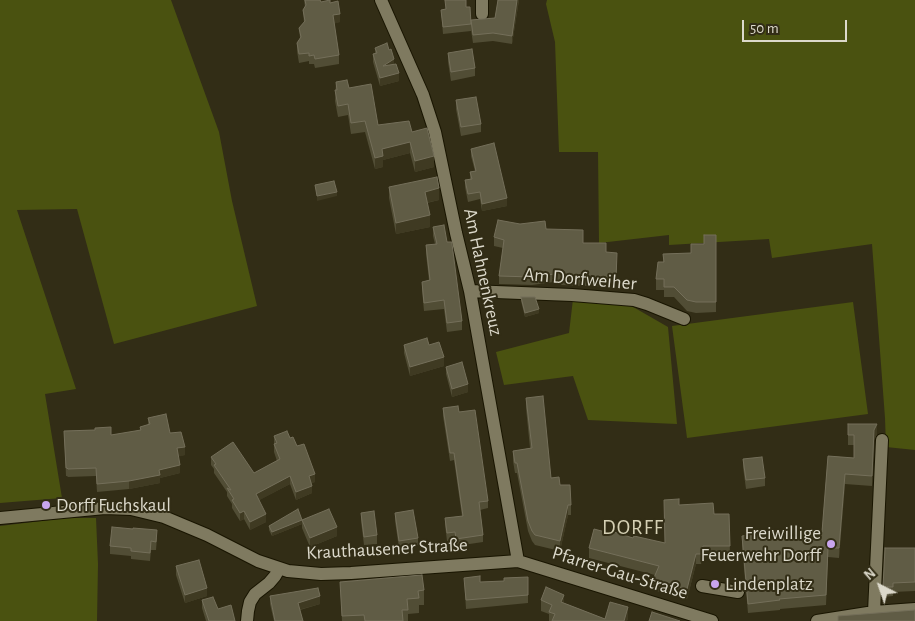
<!DOCTYPE html>
<html>
<head>
<meta charset="utf-8">
<style>
	body { margin:0 }
	#map { position:relative; width:915px; height:621px; overflow:hidden; background:#322d16; font-family:"Alegreya Sans",sans-serif }
	canvas { display:block }
	.north { position:absolute; left:855px; top:561px; width:50px; height:50px; -webkit-text-stroke:4px #322d16; paint-order:stroke; rotate:319deg; font-size:14px; font-weight:700; line-height:20px; text-align:center; color:#dcd9cb }
	.north::after { content:''; display:block; margin:auto; width:18px; height:22px; background:#dcd9cb; clip-path:polygon(50% 0,100% 100%,50% 72%,0 100%) }
	.scale { position:absolute; left:742px; top:20px; width:105px; height:22px; box-sizing:border-box; border:2px solid #dcd9cb; border-top:0; padding-left:6px; font-size:15px; line-height:18px; white-space:nowrap; color:#dcd9cb; -webkit-text-stroke:4px #322d16; paint-order:stroke }
</style>
</head>
<body>
<div id="map">
<canvas width="915" height="621"></canvas>
<div class="north">N</div>
<div class="scale">50 m</div>
</div>
<script>
const c = document.querySelector('canvas').getContext('2d');
c.lineJoin = 'round';
function paint(path, color) { c.fillStyle = color; c.fill(path, 'evenodd'); }
const poly = rows => new Path2D(rows.map(r => 'M' + r).join(''));
function trace(path, color, width, dash) { c.strokeStyle = color; c.lineWidth = width; c.lineCap = dash ? 'butt' : 'round'; c.setLineDash(dash || []); c.stroke(path); }
function label(font, color, halo, rows, align = 'center') {
  c.font = font + ' "Alegreya Sans",sans-serif'; c.lineWidth = 4; c.setLineDash([]); c.textBaseline = 'middle'; c.strokeStyle = halo; c.fillStyle = color; for (const [text, x, y, turn = 0] of rows) {
    c.save(); c.translate(x, y); c.rotate((+turn || 0) * Math.PI / 180); c.textAlign = isNaN(turn) ? turn : align; if (halo) c.strokeText(text, 0, 0); c.fillText(text, 0, 0); c.restore();
  }
}
const green = poly([
	[0,0,171,0,219,132,232,201,257,306,114,344,77,209,17,210,76,389,45,394,62,498,0,503],
	[547,0,915,0,915,450,886,447,885,418,872,244,772,258,769,239,669,245,669,235,599,243,598,152,559,152,555,42,546,4],
	[573,299,628,304,668,327,677,424,588,420,573,376,504,385,496,352,569,333],
	[853,302,868,414,687,438,672,326],
	[66,518,96,518,98,564,97,621,0,621,0,526]
]);
const minor = poly([
	[381,0,423,95,435,132,456,233,470,291,518,561],
	[482,0,482,14],
	[470,291,572,295,634,300,647,304,684,319],
	[0,518,105,508,131,509,164,517,207,535,258,561,288,571,321,574,351,573,518,561,712,621],
	[702,586,738,592],
	[874,612,882,440],
	[247,621,248,611,250,602,255,594,269,583,275,576,279,569],
	[817,621,874,612,915,609]
]);
const wall = poly([
	[304,0,320,0,321,2,330,3,340,22,334,23,339,55,339,64,315,68,314,64,309,64,309,61,299,63,297,51,297,43,300,38,299,28,304,23,303,10,305,7],
	[445,0,466,0,466,7,471,22,495,18,498,0,519,0,512,44,493,41,473,43,471,30,471,31,443,34,441,10,446,9],
	[375,48,394,64,399,81,380,86,373,62,373,54,375,53],
	[448,53,475,68,475,76,451,81,448,62],
	[336,82,349,88,378,125,412,132,434,167,415,172,410,153,383,160,383,167,375,169,365,132,351,134,348,115,338,117,335,101],
	[456,100,481,124,481,132,461,136,456,109],
	[471,149,507,206,482,211,480,199,468,202,465,187,465,180,470,179,470,172,475,171,471,156],
	[389,187,439,200,427,203,430,227,396,234,389,198],
	[433,227,462,321,462,330,447,332,444,309,424,311,422,290,422,282,429,280,426,254,426,245,435,244,433,236],
	[546,229,606,252,617,261,616,287,561,285,561,281,532,285,499,284,499,276,503,248,494,246,494,237],
	[716,235,716,312,696,313,687,311,674,297,664,297,664,290,656,290,656,279,663,262,663,254,691,253],
	[521,297,539,313,525,317,521,301],
	[404,345,429,345,444,366,410,376,404,353],
	[446,367,468,392,452,397,446,374],
	[526,398,551,478,560,485,571,505,571,515,568,515,560,551,535,545,532,541,528,531,517,473,515,473,513,461,513,451,530,448,526,408],
	[443,408,459,412,488,501,488,508,480,510,483,535,483,542,456,546,455,539,447,541,445,525,445,518,462,516,454,460,450,461,443,416],
	[148,418,170,433,185,455,178,456,180,473,160,478,160,483,129,489,97,492,96,476,68,477,67,476,66,476,64,431,95,430,111,435,140,431,140,427,148,425],
	[848,424,877,434,874,440,872,486,845,484,839,558,828,557,826,605,780,609,780,610,748,613,742,546,742,536,757,536,797,535,822,532,828,456,854,458,854,445,848,445],
	[274,436,290,438,297,446,315,482,311,483,312,493,296,500,290,484,259,500,266,522,250,530,244,519,240,521,232,508,232,504,227,496,227,492,214,473,214,469,211,465,211,457,254,473,277,461,274,452],
	[743,459,765,478,765,486,746,489,743,467],
	[679,505,714,514,729,514,730,556,703,557,701,564,696,564,687,599,653,590,653,580,655,575,589,558,589,548,613,534,665,543],
	[361,513,377,535,377,544,364,545,361,521],
	[395,513,418,538,418,545,399,548,395,521],
	[302,520,337,536,310,547,302,528,302,524,272,536,269,530,269,526],
	[157,538,156,550,151,550,150,561,131,559,131,556,110,554,110,546],
	[915,548,915,591,893,592,893,596,883,597,883,587],
	[176,566,207,596,185,603,176,575],
	[528,577,528,603,466,609,464,578,480,582,504,581],
	[340,582,424,590,424,605,419,605,419,613,408,614,408,621,342,621],
	[270,596,320,604,300,610,303,621,274,621,270,604],
	[202,600,218,609,235,621,206,621,202,608],
	[541,600,564,603,605,619,628,618,627,621,549,621,549,614,541,611]
]);
const shadedWall = poly([
	[517,0,519,0,512,44,512,36],
	[340,14,340,22,333,24,333,15],
	[394,59,394,67,383,66],
	[399,73,399,81,380,86,380,78],
	[410,142,410,153,383,160,383,167,375,169,375,158,382,149],
	[434,156,434,167,415,172,415,161],
	[439,188,439,200,425,203,425,192],
	[337,192,337,196,317,201,317,196],
	[507,198,507,206,482,211,482,204],
	[430,215,430,227,396,234,396,223],
	[539,309,539,313,525,317,525,313],
	[444,357,444,366,410,376,410,367],
	[468,384,468,392,452,397,452,389],
	[877,424,877,434,874,440,872,486,874,430],
	[185,447,185,455,177,457,177,448],
	[180,465,180,473,160,478,160,483,129,489,129,481,159,470],
	[315,474,315,482,309,484,309,476],
	[845,474,845,484,839,558,839,548],
	[290,476,290,484,256,502,256,494],
	[312,486,312,493,296,500,296,492],
	[568,505,568,515,560,551,560,541],
	[244,511,244,519,240,521,240,513],
	[266,514,266,522,250,530,250,522],
	[302,520,302,524,272,536,272,532],
	[337,527,337,536,310,547,310,538],
	[703,546,703,557,701,564,701,554],
	[696,554,696,564,687,599,687,589],
	[207,588,207,596,185,603,185,595],
	[564,595,564,605,561,602],
	[320,596,320,604,298,610,298,603],
	[628,607,628,618,627,621,624,621]
]);
const building = poly([
	[305,0,320,0,321,2,330,0,330,3,338,1,340,14,333,15,339,55,315,59,314,55,309,56,309,53,299,54,297,43,301,37,299,28,305,21,303,10,306,5,305,0],
	[445,0,466,0,466,7,470,7,471,24,443,27,441,10,446,9,445,0],
	[498,0,517,0,512,36,493,33,473,35,471,20,495,18,498,0],
	[387,43,389,50,391,49,394,59,383,66,396,64,399,73,380,78,373,54,377,53,375,48,387,43],
	[472,49,475,68,451,72,448,53,472,49],
	[347,80,349,88,371,84,378,125,409,121,412,132,427,128,434,156,415,161,410,142,382,149,383,156,375,158,365,121,351,123,348,104,338,106,335,90,337,90,336,82,347,80],
	[476,97,481,124,461,127,456,100,476,97],
	[494,143,507,198,482,204,480,192,468,194,465,180,472,179,470,172,476,171,471,149,494,143],
	[437,177,439,188,425,192,430,215,396,223,389,187,437,177],
	[334,181,337,192,317,196,315,185,334,181],
	[498,220,520,224,545,221,546,229,583,230,583,243,606,243,606,252,617,253,616,279,561,277,562,273,532,277,499,276,504,240,494,237,498,220],
	[444,225,447,242,452,242,452,244,462,321,447,323,444,300,424,303,422,282,430,280,426,245,437,244,433,227,444,225],
	[704,235,716,235,716,302,696,302,687,300,674,287,664,287,664,279,656,279,658,262,664,262,663,254,691,253,691,244,704,244,704,235],
	[521,297,535,297,539,309,525,313,521,297],
	[427,338,429,345,439,342,444,357,410,367,404,345,427,338],
	[462,362,468,384,452,389,446,367,462,362],
	[543,396,551,478,559,477,560,485,570,485,571,505,568,505,560,541,535,535,532,531,528,521,517,463,515,463,513,451,532,448,526,398,543,396],
	[458,406,459,412,475,410,488,501,479,502,483,535,456,539,455,532,447,533,445,518,463,516,454,453,450,453,443,408,458,406],
	[166,414,170,433,181,432,185,447,177,448,180,465,159,470,160,475,129,481,97,484,96,468,68,469,67,468,66,468,64,431,95,430,95,428,111,427,111,435,141,430,140,427,150,424,148,418,166,414],
	[848,424,877,424,874,430,872,476,845,474,839,548,828,548,826,595,779,599,780,600,748,604,742,536,757,534,757,536,797,535,797,532,822,532,828,456,854,458,854,435,848,435,848,424],
	[287,431,290,438,293,437,297,446,304,444,315,474,309,476,312,486,296,492,290,476,256,494,266,514,250,522,244,511,240,513,232,500,234,499,227,488,231,490,214,465,216,464,211,457,233,442,254,473,280,459,274,444,277,443,274,436,287,431],
	[762,457,765,478,746,480,743,459,762,457],
	[679,499,679,505,713,503,714,514,729,514,730,546,703,546,701,554,696,554,687,589,653,580,659,566,589,548,594,529,613,534,614,532,633,538,634,536,665,543,664,500,679,499],
	[298,509,302,520,272,532,269,526,298,509],
	[329,509,337,527,310,538,302,520,329,509],
	[413,510,418,538,399,541,395,513,413,510],
	[374,511,377,535,364,537,361,513,374,511],
	[112,527,133,529,133,528,157,530,156,542,151,541,150,553,131,551,131,548,110,546,112,527],
	[885,548,915,548,915,582,893,583,893,587,883,587,885,548],
	[199,560,207,588,185,595,176,566,199,560],
	[422,575,424,590,418,591,419,598,407,599,408,610,402,610,403,621,365,621,364,615,342,616,340,582,422,575],
	[480,576,480,582,504,581,504,578,528,577,528,595,466,600,464,578,480,576],
	[546,587,564,595,561,602,605,619,610,602,628,607,624,621,552,621,555,614,549,612,552,605,541,600,546,587],
	[318,588,320,596,298,603,303,621,275,621,270,596,318,588],
	[213,597,218,609,231,605,235,621,209,621,202,600,213,597],
	[915,610,915,621,838,621,838,616,915,610],
	[652,612,680,621,649,621,652,612]
]);
const markers = [
	[46,505,5,"#c9a5ee"],
	[831,544,5,"#c9a5ee"],
	[715,584,5,"#c9a5ee"]
];
const streetNames = [
	["Am Hahnenkreuz",483,272,78],
	["Am Dorfweiher",580,279,5],
	["Krauthausener Straße",387,549,-3],
	["Pfarrer-Gau-Straße",620,573,17]
];
const poiNames = [
	["Dorff Fuchskaul",56,505],
	["Freiwillige",821,533,"right"],
	["Feuerwehr Dorff",821,555,"right"],
	["Lindenplatz",725,584]
];
const quarterNames = [
	["DORFF",633,528]
];
paint(green, '#4a5210');
trace(minor, '#191501', 14);
trace(minor, '#7f7a60', 12);
paint(wall, '#514d35');
paint(shadedWall, '#3f3a22');
paint(building, '#605c45');
trace(building, '#746f5a', 1);
for (const [x, y, r, color] of markers) { const dot = new Path2D(); dot.arc(x, y, r, 0, 2 * Math.PI); c.fillStyle = color; c.fill(dot); trace(dot, '#322d16', 2); }
label('19px', '#dcd9cb', '#322d16', streetNames);
label('19px', '#dcd9cb', '#322d16', poiNames, 'left');
c.letterSpacing = '1px';
label('21px', '#d5d0b4', '#322d16', quarterNames);
c.letterSpacing = '0px';
</script>
</body>
</html>
